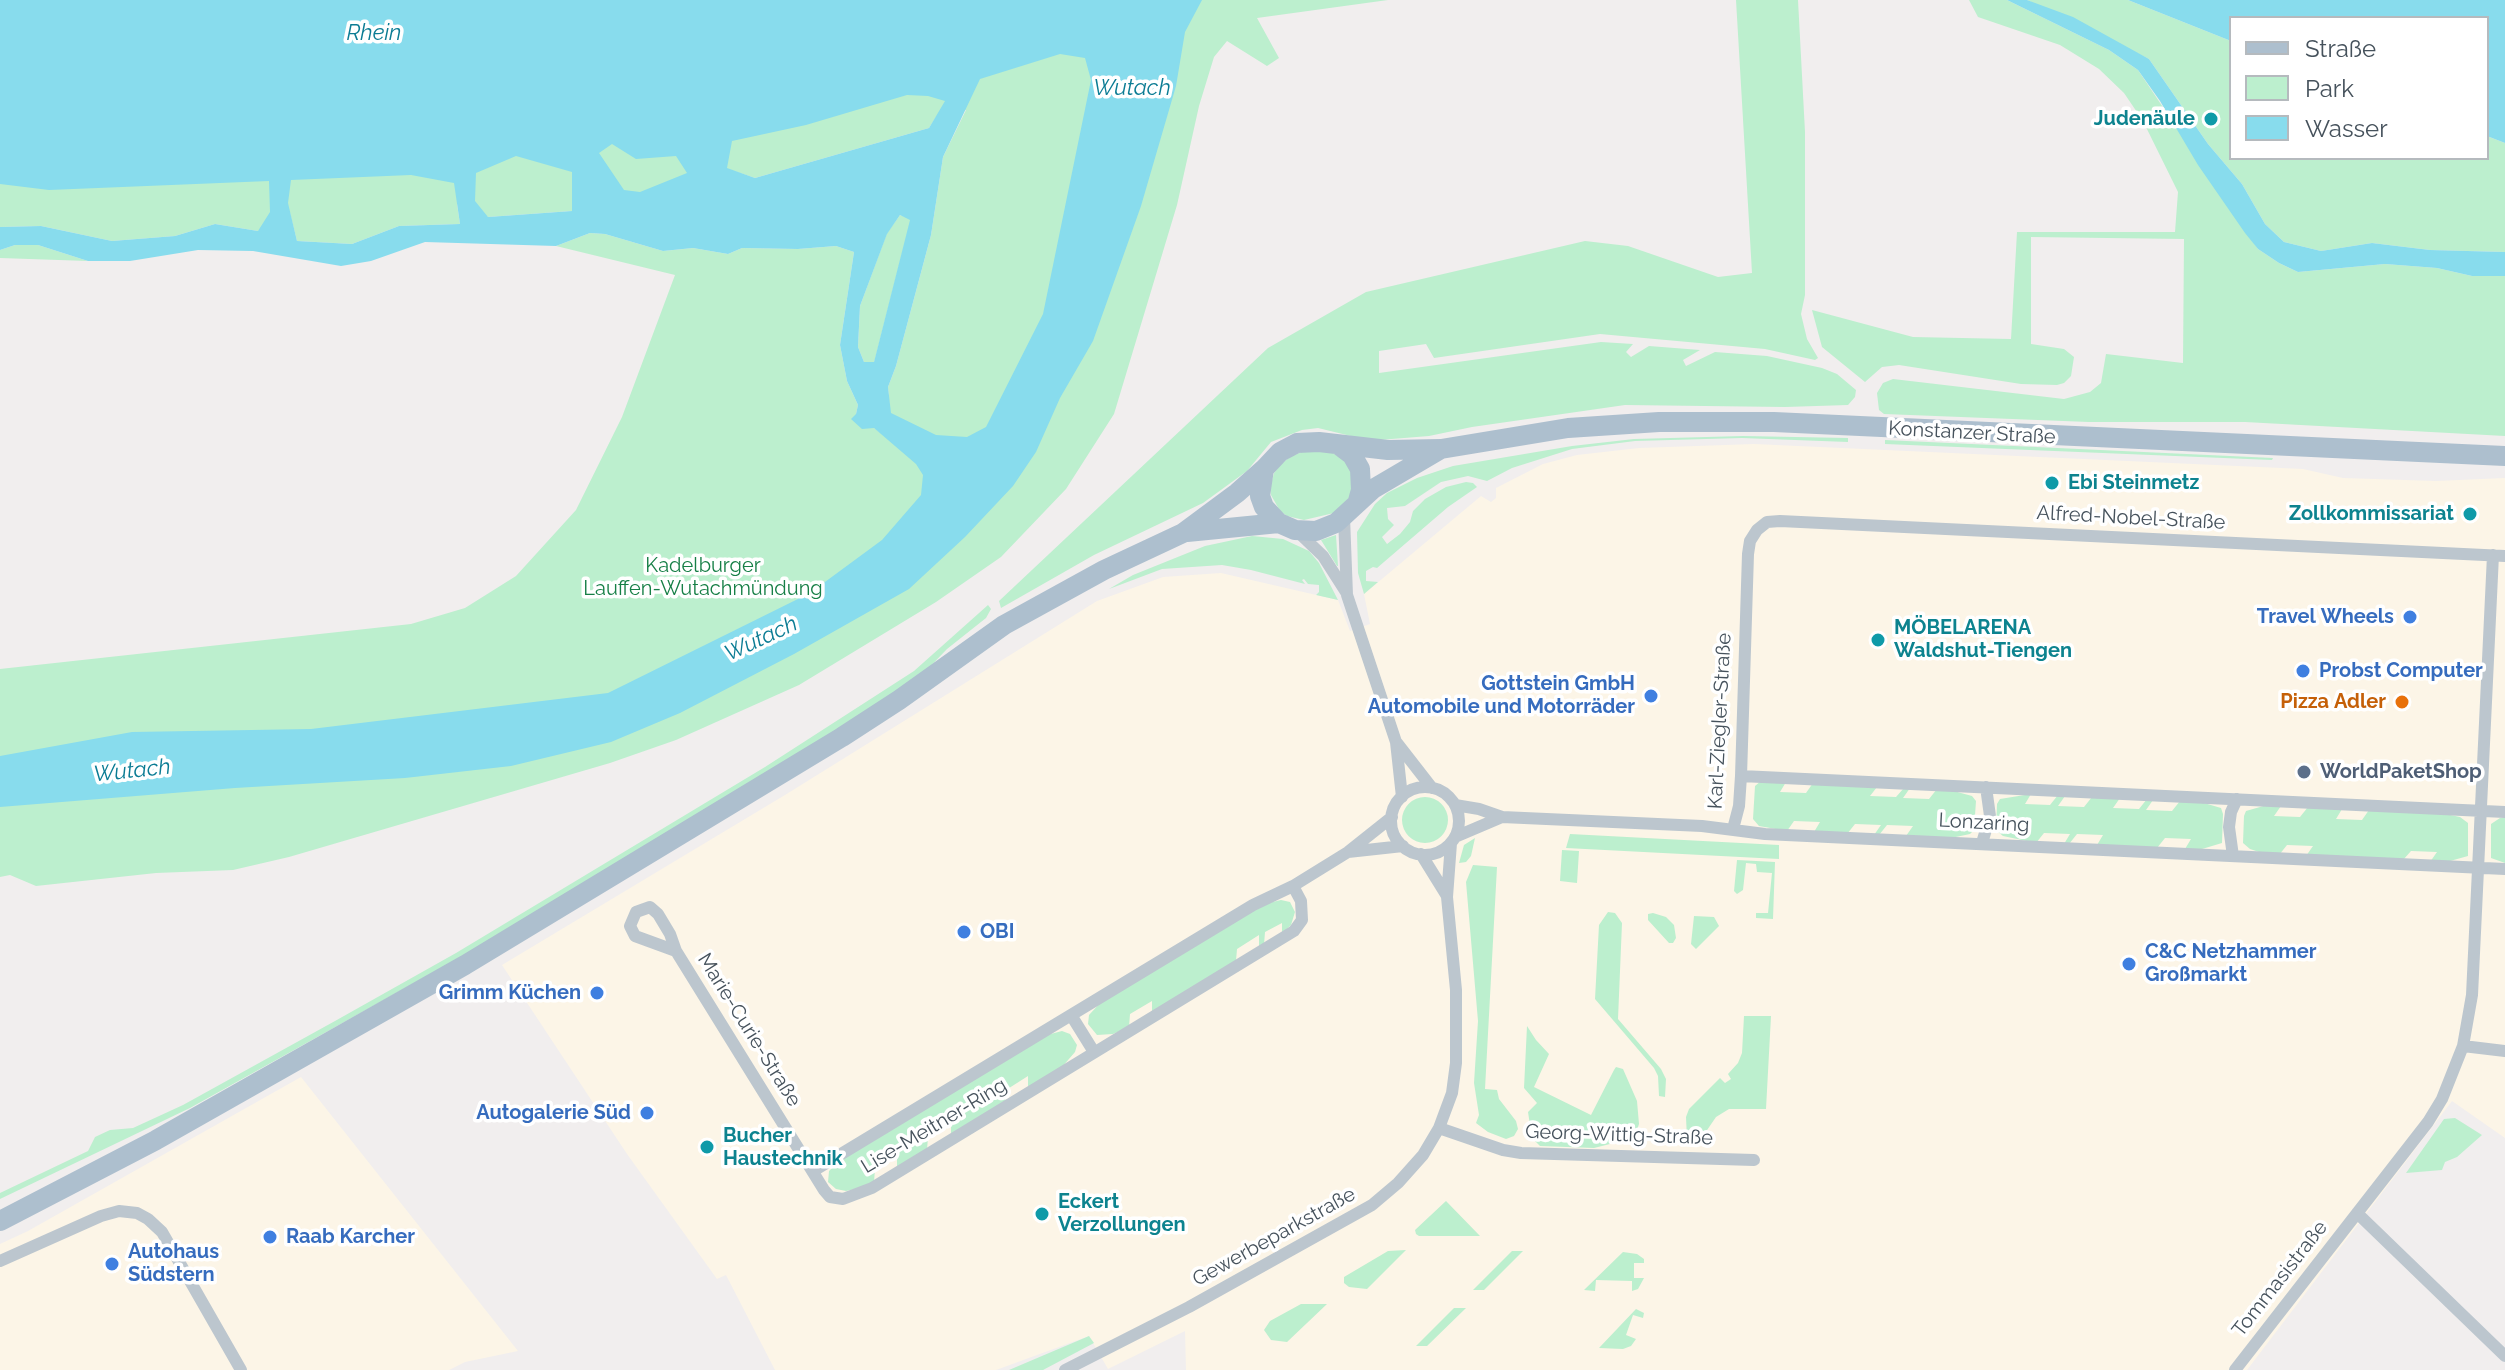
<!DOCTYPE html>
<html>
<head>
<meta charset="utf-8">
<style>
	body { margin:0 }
	#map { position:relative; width:2505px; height:1370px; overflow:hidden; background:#f1eeee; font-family:Raleway,sans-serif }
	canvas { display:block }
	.legend { position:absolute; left:2229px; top:16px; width:260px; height:144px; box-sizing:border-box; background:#fff; border:2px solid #b5babe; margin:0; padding:10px 14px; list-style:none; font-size:24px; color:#46525c }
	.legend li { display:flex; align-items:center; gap:16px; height:40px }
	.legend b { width:40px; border:2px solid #b5babe }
</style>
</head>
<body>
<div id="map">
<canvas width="2505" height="1370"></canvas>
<ul class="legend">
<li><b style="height:10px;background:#adbfce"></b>Straße</li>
<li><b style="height:22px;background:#bcefce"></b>Park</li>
<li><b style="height:22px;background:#88dced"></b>Wasser</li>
</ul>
</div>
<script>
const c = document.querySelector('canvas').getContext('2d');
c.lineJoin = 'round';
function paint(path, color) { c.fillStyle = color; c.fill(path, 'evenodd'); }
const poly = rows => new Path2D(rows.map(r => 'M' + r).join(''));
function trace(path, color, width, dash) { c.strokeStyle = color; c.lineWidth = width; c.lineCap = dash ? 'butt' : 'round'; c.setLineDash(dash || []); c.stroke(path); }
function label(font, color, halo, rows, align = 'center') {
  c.font = font + ' Raleway,sans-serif'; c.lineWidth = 7; c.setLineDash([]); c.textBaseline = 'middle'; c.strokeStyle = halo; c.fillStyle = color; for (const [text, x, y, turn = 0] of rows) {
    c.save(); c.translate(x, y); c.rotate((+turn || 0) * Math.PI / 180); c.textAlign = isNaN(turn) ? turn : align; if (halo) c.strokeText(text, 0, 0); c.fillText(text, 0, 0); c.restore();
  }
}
const commercial = poly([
	[1754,444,2303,469,2343,478,2436,481,2505,478,2505,1138,2452,1101,2247,1370,1186,1370,1185,1331,1108,1369,1089,1336,996,1370,775,1370,726,1275,717,1279,627,1154,502,965,785,795,1097,601,1163,577,1221,573,1338,600,1350,631,1370,624,1364,594,1481,496,1491,502,1496,498,1496,488,1543,464,1577,455,1639,448],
	[301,1077,518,1351,465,1362,449,1370,0,1370,0,1244,28,1231]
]);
const green = poly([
	[798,0,1388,0,1257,18,1279,58,1267,66,1227,41,1214,57,1199,106,1177,205,1114,414,1066,489,1001,557,936,602,799,685,676,740,610,763,289,857,233,870,156,873,36,886,10,875,0,877,0,669,411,624,465,608,516,576,576,510,622,417,675,275,556,246,590,233,605,234,663,251,693,248,728,254,742,248,798,249,836,246,854,252,840,345,847,381,858,405,856,414,886,437,890,413,888,387,896,366,931,235,943,157,966,110,936,117,929,128,755,178,734,171,655,192,572,197,572,211,488,217,457,204,460,224,399,226,352,244,297,241,290,213,258,231,215,224,175,236,112,241,41,226,0,227,0,54],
	[1736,0,1798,0,1805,132,1805,295,1801,314,1807,339,1818,358,1815,360,1765,349,1600,334,1434,358,1426,344,1379,351,1379,373,1601,342,1633,344,1626,352,1631,357,1649,346,1700,350,1683,360,1686,366,1715,352,1767,356,1822,368,1837,374,1856,390,1855,397,1848,405,1785,407,1625,405,1472,427,1429,436,1379,440,1355,437,1318,428,1302,430,1271,442,1247,471,1203,503,1094,555,1001,608,999,601,1268,348,1366,292,1585,241,1628,246,1718,277,1752,273],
	[1969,0,2007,0,2109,50,2138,70,2258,249,2279,263,2298,272,2385,264,2437,268,2472,276,2505,276,2505,436,2245,422,2089,422,1884,414,1879,410,1877,393,1883,383,1893,379,2064,399,2090,392,2101,383,2106,354,2183,363,2184,239,2031,237,2031,344,2064,349,2074,357,2071,376,2064,383,2057,385,2021,384,1899,365,1882,367,1865,382,1822,347,1812,310,1913,337,2011,339,2017,232,2175,232,2178,192,2143,121,2124,93,2099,69,2060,45,1978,17],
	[2027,0,2128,0,2231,41,2231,158,2487,158,2487,136,2505,143,2505,252,2430,250,2372,243,2321,251,2284,242,2265,224,2242,184,2208,144,2149,59],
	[900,215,911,219,874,363,864,362,858,347,860,306,887,233],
	[15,245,38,245,88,261,0,258,0,250],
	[1743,436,1848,438,1848,442,1742,438,1635,441,1572,449,1512,468,1487,481,1468,476,1441,482,1405,506,1387,508,1388,519,1394,525,1382,537,1387,544,1400,534,1410,522,1413,511,1425,499,1446,487,1466,482,1473,483,1477,487,1448,507,1377,568,1373,567,1366,571,1366,581,1378,582,1364,594,1358,573,1357,532,1375,504,1387,493,1417,478,1453,466,1572,446,1634,439],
	[1885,440,2273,458,2272,460,1885,444],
	[1308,449,1327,449,1351,465,1351,496,1334,513,1304,520,1287,516,1280,511,1271,495,1270,488,1274,473,1281,464,1290,457],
	[1336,535,1338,566,1337,566,1321,540],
	[1252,536,1283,539,1309,551,1319,563,1338,600,1316,595,1319,592,1319,585,1308,584,1304,579,1302,580,1305,584,1251,570,1222,565,1162,569,1109,589,1133,575,1205,546],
	[988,605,991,609,986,618,947,649,922,675,892,696,459,958,190,1108,0,1199,0,1193,88,1151,95,1137,110,1130,133,1128,183,1105,335,1021,456,953,765,767,914,671],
	[1761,781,1786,782,1780,792,1806,793,1813,783,1877,787,1870,796,1896,797,1904,788,1910,788,1903,798,1929,799,1937,789,1950,790,1972,796,1976,801,1974,830,1970,834,1951,838,1906,836,1913,826,1887,825,1879,835,1874,835,1881,825,1855,824,1847,834,1814,832,1820,822,1794,821,1787,831,1759,826,1753,819,1755,786],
	[2031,794,2025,804,2050,805,2058,795,2065,796,2058,806,2084,807,2092,797,2120,798,2113,808,2139,809,2147,799,2153,800,2146,810,2172,811,2180,801,2204,803,2221,808,2223,814,2222,843,2202,849,2185,849,2191,839,2165,838,2157,848,2097,845,2103,835,2077,834,2069,844,2064,844,2070,834,2044,833,2036,843,2003,836,1996,830,1997,804,2000,799],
	'1402 820a23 23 0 1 1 46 0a23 23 0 1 1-46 0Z',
	[2267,805,2281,806,2274,816,2300,817,2308,807,2342,809,2336,819,2362,820,2369,810,2441,813,2460,817,2468,823,2468,856,2450,861,2430,862,2437,852,2411,851,2403,860,2306,856,2313,846,2287,845,2279,855,2262,853,2250,849,2243,843,2244,816,2246,811],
	[2500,818,2505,818,2505,863,2491,858,2491,824],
	[1570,834,1779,845,1779,859,1566,848],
	[1475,838,1471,856,1466,862,1459,863,1464,845],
	[1562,850,1579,851,1577,883,1560,881],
	[1737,860,1775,862,1773,919,1756,918,1756,913,1768,913,1772,873,1757,872,1756,864,1746,863,1743,890,1737,894,1734,891],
	[1473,865,1497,867,1485,1089,1497,1090,1499,1099,1516,1121,1518,1129,1514,1136,1506,1139,1488,1132,1476,1123,1479,1115,1474,1083,1478,1021,1466,882],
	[1281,900,1290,902,1295,912,1291,925,1282,934,1282,923,1265,932,1264,945,1259,948,1259,935,1237,949,1236,961,1152,1013,1152,1001,1130,1014,1129,1027,1113,1034,1097,1035,1088,1024,1089,1015,1102,1001,1264,904],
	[1608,912,1615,913,1622,923,1618,1019,1661,1069,1666,1079,1665,1097,1659,1096,1658,1076,1654,1068,1595,999,1599,925],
	[1653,913,1666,917,1674,925,1676,938,1673,943,1669,943,1648,920,1648,914],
	[1694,916,1714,917,1719,926,1696,949,1691,944],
	[1744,1016,1771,1016,1766,1109,1729,1109,1716,1117,1703,1136,1695,1141,1687,1139,1686,1117,1689,1109,1720,1078,1725,1083,1731,1079,1728,1074,1738,1063,1742,1053],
	[1527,1026,1536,1040,1549,1054,1534,1087,1591,1115,1614,1070,1616,1067,1623,1069,1637,1101,1639,1124,1636,1133,1626,1140,1594,1148,1540,1146,1532,1138,1528,1112,1537,1103,1524,1088],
	[1062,1031,1070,1034,1077,1045,1075,1052,1062,1067,1028,1088,1028,1076,1006,1090,1005,1102,951,1136,951,1124,928,1137,927,1150,897,1168,897,1156,875,1169,874,1182,865,1187,846,1191,836,1189,828,1182,829,1171,839,1161,1043,1036],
	[2455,1118,2482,1135,2457,1157,2445,1162,2442,1170,2406,1173,2444,1119],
	[1446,1201,1480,1236,1419,1236,1416,1234,1415,1230],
	[1406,1250,1367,1289,1349,1287,1344,1283,1344,1277,1388,1251],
	[1512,1251,1523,1251,1484,1290,1473,1290],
	[1623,1252,1637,1254,1644,1259,1644,1263,1634,1263,1634,1278,1644,1278,1638,1289,1632,1291,1632,1281,1596,1280,1595,1291,1584,1290],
	[1301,1304,1327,1304,1287,1342,1271,1340,1264,1330,1270,1321],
	[1454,1308,1466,1308,1427,1346,1416,1346],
	[1636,1309,1644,1313,1643,1318,1633,1315,1626,1335,1636,1339,1631,1346,1623,1349,1599,1348],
	[1089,1336,1094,1343,1043,1370,1009,1370]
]);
const water = poly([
	[0,0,1202,0,1185,32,1176,86,1141,206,1093,341,1060,398,1036,452,1013,486,965,537,909,589,794,654,680,713,611,742,511,766,405,778,235,788,0,807,0,756,132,732,311,729,608,693,810,593,882,540,921,495,923,475,916,464,874,428,862,429,851,419,856,414,858,405,847,381,840,345,854,252,836,246,798,249,742,248,728,254,693,248,663,251,605,234,590,233,556,246,425,242,371,261,341,266,253,251,198,250,130,261,88,261,38,245,15,245,0,250,0,227,41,226,112,241,175,236,215,224,258,231,270,212,269,181,49,190,0,184],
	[1060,54,1085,58,1091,80,1043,314,986,427,967,437,936,435,891,413,888,387,896,366,931,235,943,157,980,79],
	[907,95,928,96,945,101,929,128,755,178,727,168,732,141,806,125],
	[612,144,636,159,676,156,687,173,640,192,624,190,599,153],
	[516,156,572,172,572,211,488,217,475,201,476,173],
	[411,175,454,183,460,224,399,226,352,244,297,241,288,203,291,180],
	[900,215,910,220,874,362,864,362,858,347,860,306,887,234],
	[2007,0,2027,0,2073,17,2149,59,2208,144,2242,184,2265,224,2284,242,2321,251,2372,243,2430,250,2505,252,2505,276,2472,276,2437,268,2385,264,2298,272,2279,263,2258,249,2245,233,2198,165,2160,101,2138,70,2109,50],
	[2128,0,2505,0,2505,143,2487,136,2487,18,2231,18,2231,41]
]);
const street = poly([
	[1344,517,1347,595,1396,742,1402,797],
	[1298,532,1323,556,1346,592],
	[2493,555,2472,995,2463,1046,2505,1051],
	[1397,743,1432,788],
	[1741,776,2505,812],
	'1391 821a34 34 0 1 1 68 0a34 34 0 1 1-68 0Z',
	[1455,805,1479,809,1502,817,1702,826,1765,834,2505,869],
	[1733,829,1739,806,1741,776,1748,554,1750,541,1757,530,1767,522,1780,521,2505,556],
	[1455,837,1502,817],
	[1982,843,1990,816,1986,787],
	[1348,852,1403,846],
	[1421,854,1447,896],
	[2233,856,2229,827,2231,812,2237,799],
	[1293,886,1348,852,1392,817],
	[676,951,635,936,630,926,636,912,650,907,658,914,670,934,676,951,824,1190,830,1197,843,1199,872,1188,1294,931,1302,920,1301,901,1293,886,1253,905,813,1171],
	[1071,1015,1094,1052],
	[1439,1128,1503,1150,1521,1153,1754,1160],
	[2357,1213,2505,1356],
	[0,1261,101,1216,119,1211,137,1213,148,1219,162,1232,241,1370],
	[1065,1370,1189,1307,1372,1205,1398,1183,1423,1155,1439,1128,1452,1093,1456,1063,1456,990,1447,897,1451,843],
	[2235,1370,2428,1122,2442,1099,2463,1046]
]);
const primary = poly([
	[1340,446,1352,455,1360,469,1361,490,1358,501],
	[1441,449,1373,489,1336,523,1316,531,1295,530,1279,523,1264,507,1260,496,1264,469,1280,452,1297,443,1319,442,1388,450,1441,449,1568,428,1659,422,1774,422,2505,456],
	[1187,532,1279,523],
	[0,1221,156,1140,465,965,842,737,899,700,1004,625,1104,570,1183,533,1237,493,1264,469]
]);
const markers = [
	[2211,119,8,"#0f9aa8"],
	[2052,483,8,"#0f9aa8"],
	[2470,514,8,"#0f9aa8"],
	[2410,617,8,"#3f7fe0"],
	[1878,640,8,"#0f9aa8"],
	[2303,671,8,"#3f7fe0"],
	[1651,696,8,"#3f7fe0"],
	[2402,702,8,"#e8710a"],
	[2304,772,8,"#5c6f8a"],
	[964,932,8,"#3f7fe0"],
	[2129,964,8,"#3f7fe0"],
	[597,993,8,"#3f7fe0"],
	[647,1113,8,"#3f7fe0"],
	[707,1147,8,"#0f9aa8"],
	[1042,1214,8,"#0f9aa8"],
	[270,1237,8,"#3f7fe0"],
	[112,1264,8,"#3f7fe0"]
];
const cultureNames = [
	["Judenäule",2195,119,"right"],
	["Ebi Steinmetz",2068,483],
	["Zollkommissariat",2454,514,"right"],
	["MÖBELARENA",1894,628],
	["Waldshut-Tiengen",1894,651],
	["Bucher",723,1136],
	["Haustechnik",723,1159],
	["Eckert",1058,1202],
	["Verzollungen",1058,1225]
];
const streetNames = [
	["Konstanzer Straße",1972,433,3],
	["Alfred-Nobel-Straße",2131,518,3],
	["Karl-Ziegler-Straße",1720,721,-87],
	["Lonzaring",1984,823,3],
	["Marie-Curie-Straße",749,1030,58],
	["Lise-Meitner-Ring",934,1126,-31],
	["Georg-Wittig-Straße",1619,1135,2],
	["Gewerbeparkstraße",1274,1237,-29],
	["Tommasistraße",2280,1279,-52]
];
const parkNames = [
	["Kadelburger",703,566],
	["Lauffen-Wutachmündung",703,589]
];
const shopNames = [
	["Travel Wheels",2394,617,"right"],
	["Probst Computer",2319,671],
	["Gottstein GmbH",1635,684,"right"],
	["Automobile und Motorräder",1635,707,"right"],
	["OBI",980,932],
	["C&C Netzhammer",2145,952],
	["Großmarkt",2145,975],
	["Grimm Küchen",581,993,"right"],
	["Autogalerie Süd",631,1113,"right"],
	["Raab Karcher",286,1237],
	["Autohaus",128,1252],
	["Südstern",128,1275]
];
const foodNames = [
	["Pizza Adler",2386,702]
];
const serviceNames = [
	["WorldPaketShop",2320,772]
];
const waterNames = [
	["Rhein",374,33],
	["Wutach",1132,88],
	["Wutach",761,639,-25],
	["Wutach",132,771,-6]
];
paint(commercial, '#fcf5e7');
paint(green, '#bcefce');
paint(water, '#88dced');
trace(street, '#bcc6ce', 12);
trace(primary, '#adbfce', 20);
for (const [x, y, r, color] of markers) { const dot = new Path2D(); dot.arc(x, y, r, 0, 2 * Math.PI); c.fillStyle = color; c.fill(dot); trace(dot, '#fff', 3); }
label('bold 20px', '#0d838f', '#fff', cultureNames, 'left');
label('20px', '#46525c', '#fff', streetNames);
label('20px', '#167f46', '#fff', parkNames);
label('bold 20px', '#366cbe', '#fff', shopNames, 'left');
label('bold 20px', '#c56008', '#fff', foodNames, 'right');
label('bold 20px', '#4e5e75', '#fff', serviceNames, 'left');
label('italic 22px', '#0b7c94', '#fff', waterNames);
</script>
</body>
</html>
